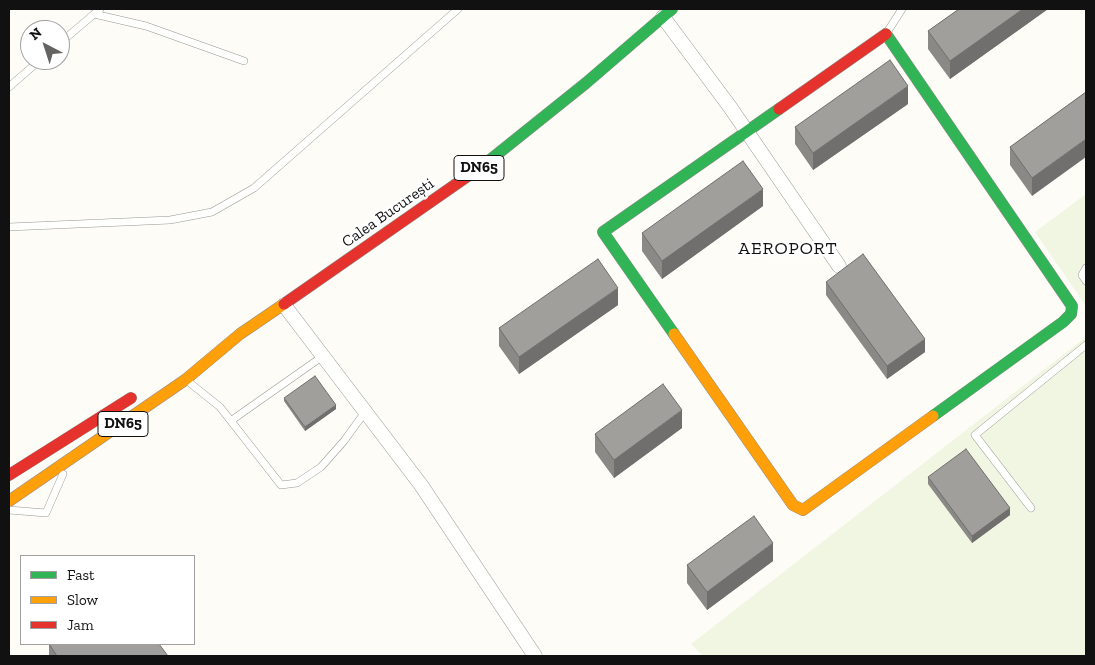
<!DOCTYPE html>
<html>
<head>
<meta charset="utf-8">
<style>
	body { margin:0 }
	#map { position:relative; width:1095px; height:665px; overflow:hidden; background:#fdfcf7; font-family:"Zilla Slab",serif }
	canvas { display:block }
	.frame { position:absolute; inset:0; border:10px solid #111; pointer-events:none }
	.legend { position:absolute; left:20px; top:555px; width:175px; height:90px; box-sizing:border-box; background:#fff; border:1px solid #a0a0a0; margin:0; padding:6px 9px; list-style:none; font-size:15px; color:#111 }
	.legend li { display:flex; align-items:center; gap:10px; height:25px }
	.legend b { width:25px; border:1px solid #a0a0a0 }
	.north { position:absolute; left:20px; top:20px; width:50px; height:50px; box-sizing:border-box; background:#fff; border:1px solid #a0a0a0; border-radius:50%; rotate:320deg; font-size:14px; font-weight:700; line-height:20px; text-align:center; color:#111 }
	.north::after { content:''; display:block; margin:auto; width:18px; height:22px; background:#646362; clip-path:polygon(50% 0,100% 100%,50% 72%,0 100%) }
</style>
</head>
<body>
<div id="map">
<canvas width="1095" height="665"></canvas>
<div class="frame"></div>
<ul class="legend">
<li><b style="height:6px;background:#30b455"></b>Fast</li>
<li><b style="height:6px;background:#ff9f0a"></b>Slow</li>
<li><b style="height:6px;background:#e5322d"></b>Jam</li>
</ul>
<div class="north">N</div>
</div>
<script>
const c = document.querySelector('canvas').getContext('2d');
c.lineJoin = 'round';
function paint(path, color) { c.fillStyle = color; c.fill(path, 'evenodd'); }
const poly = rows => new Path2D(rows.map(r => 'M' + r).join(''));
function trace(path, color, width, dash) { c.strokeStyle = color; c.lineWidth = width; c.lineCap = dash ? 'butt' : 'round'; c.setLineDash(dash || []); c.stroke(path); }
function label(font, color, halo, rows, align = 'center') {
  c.font = font + ' "Zilla Slab",serif'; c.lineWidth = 5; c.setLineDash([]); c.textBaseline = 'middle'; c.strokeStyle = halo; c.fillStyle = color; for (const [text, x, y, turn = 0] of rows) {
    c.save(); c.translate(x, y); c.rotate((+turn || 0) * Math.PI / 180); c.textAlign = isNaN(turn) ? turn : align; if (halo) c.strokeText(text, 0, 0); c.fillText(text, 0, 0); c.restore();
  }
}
const pitch = poly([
	[1086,194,1086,306,1035,232],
	[1086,337,1086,656,703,656,691,644]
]);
const lane = poly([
	[94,14,146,26,244,61],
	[886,34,902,9],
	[60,43,100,9],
	[9,87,40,60],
	[9,227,170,220,212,212,254,188,458,9],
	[1086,268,1082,275,1086,281],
	[190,383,220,407,281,485,297,483,321,467,344,441,365,412],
	[232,420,323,356],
	[1031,508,975,435,1086,345],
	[9,510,46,513,63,474]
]);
const street = poly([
	[663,17,730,107,839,266],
	[284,305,421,485,535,656]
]);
const fast = poly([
	[886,34,1072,306,1071,314,1063,322,933,416],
	[485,164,586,83,672,9],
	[674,334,603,232,779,109]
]);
const slow = poly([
	[674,334,793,505,803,510,933,416],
	[9,501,185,380,240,334,284,304]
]);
const jam = poly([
	[779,109,886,34],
	[284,304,485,164],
	[9,475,131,398]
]);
const wall = poly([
	[959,9,1048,9,950,79,928,49,928,31],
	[1086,92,1032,196,1010,165,1010,147],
	[908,104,813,170,795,144,795,127],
	[763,206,662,279,642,251,642,233],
	[826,282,925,352,887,379,826,295],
	[618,305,519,374,499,346,499,328],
	[284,398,336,409,305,431,284,401],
	[682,428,614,478,595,452,595,434],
	[928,477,1010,515,972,543,928,484],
	[773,561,707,610,687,583,687,565],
	[49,644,168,656,49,656]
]);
const shadedWall = poly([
	[1023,9,1048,9,950,79,950,61],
	[908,86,908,104,813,170,813,153],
	[1086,139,1086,157,1032,196,1032,178],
	[763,189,763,206,662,279,662,261],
	[618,288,618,305,519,374,519,357],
	[925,339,925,352,887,379,887,366],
	[336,405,336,409,305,431,305,427],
	[682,410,682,428,614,478,614,460],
	[1010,508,1010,515,972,543,972,536],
	[773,543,773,561,707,610,707,592]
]);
const building = poly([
	[959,9,1023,9,950,61,928,31,959,9],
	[890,60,908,86,813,153,795,127,890,60],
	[1086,92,1086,139,1032,178,1010,147,1086,92],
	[743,161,763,189,662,261,642,233,743,161],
	[863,254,925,339,887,366,826,282,863,254],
	[598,259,618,288,519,357,499,328,598,259],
	[315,376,336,405,305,427,284,398,315,376],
	[663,384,682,410,614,460,595,434,663,384],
	[966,449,1010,508,972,536,928,477,966,449],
	[754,516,773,543,707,592,687,565,754,516],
	[49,644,159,644,168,656,57,656,49,644]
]);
const shields = [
	[479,168,50],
	[123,424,50]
];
const shieldNames = [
	["DN65",479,168],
	["DN65",123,424]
];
const streetNames = [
	["Calea București",388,213,-35]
];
const neighbourhoodNames = [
	["AEROPORT",788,249]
];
paint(pitch, '#f0f6e1');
trace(lane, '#979795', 8);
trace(street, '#979795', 15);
trace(fast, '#8e8d8b', 12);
trace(slow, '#8e8d8b', 12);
trace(jam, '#8e8d8b', 12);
trace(lane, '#fffffe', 7);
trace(street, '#fffffe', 14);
trace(fast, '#30b455', 11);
trace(slow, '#ff9f0a', 11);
trace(jam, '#e5322d', 11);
paint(wall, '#8a8986');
paint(shadedWall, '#716f6d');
paint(building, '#a19f9c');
trace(building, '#716f6d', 1);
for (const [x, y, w] of shields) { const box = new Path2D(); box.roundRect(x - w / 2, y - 12.5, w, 25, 4); c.fillStyle = '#fff'; c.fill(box); trace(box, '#111', 1); }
label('bold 15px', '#111', null, shieldNames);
label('16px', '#111', '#fff', streetNames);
c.letterSpacing = '1px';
label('18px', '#111', '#fff', neighbourhoodNames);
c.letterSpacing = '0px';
</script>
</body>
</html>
